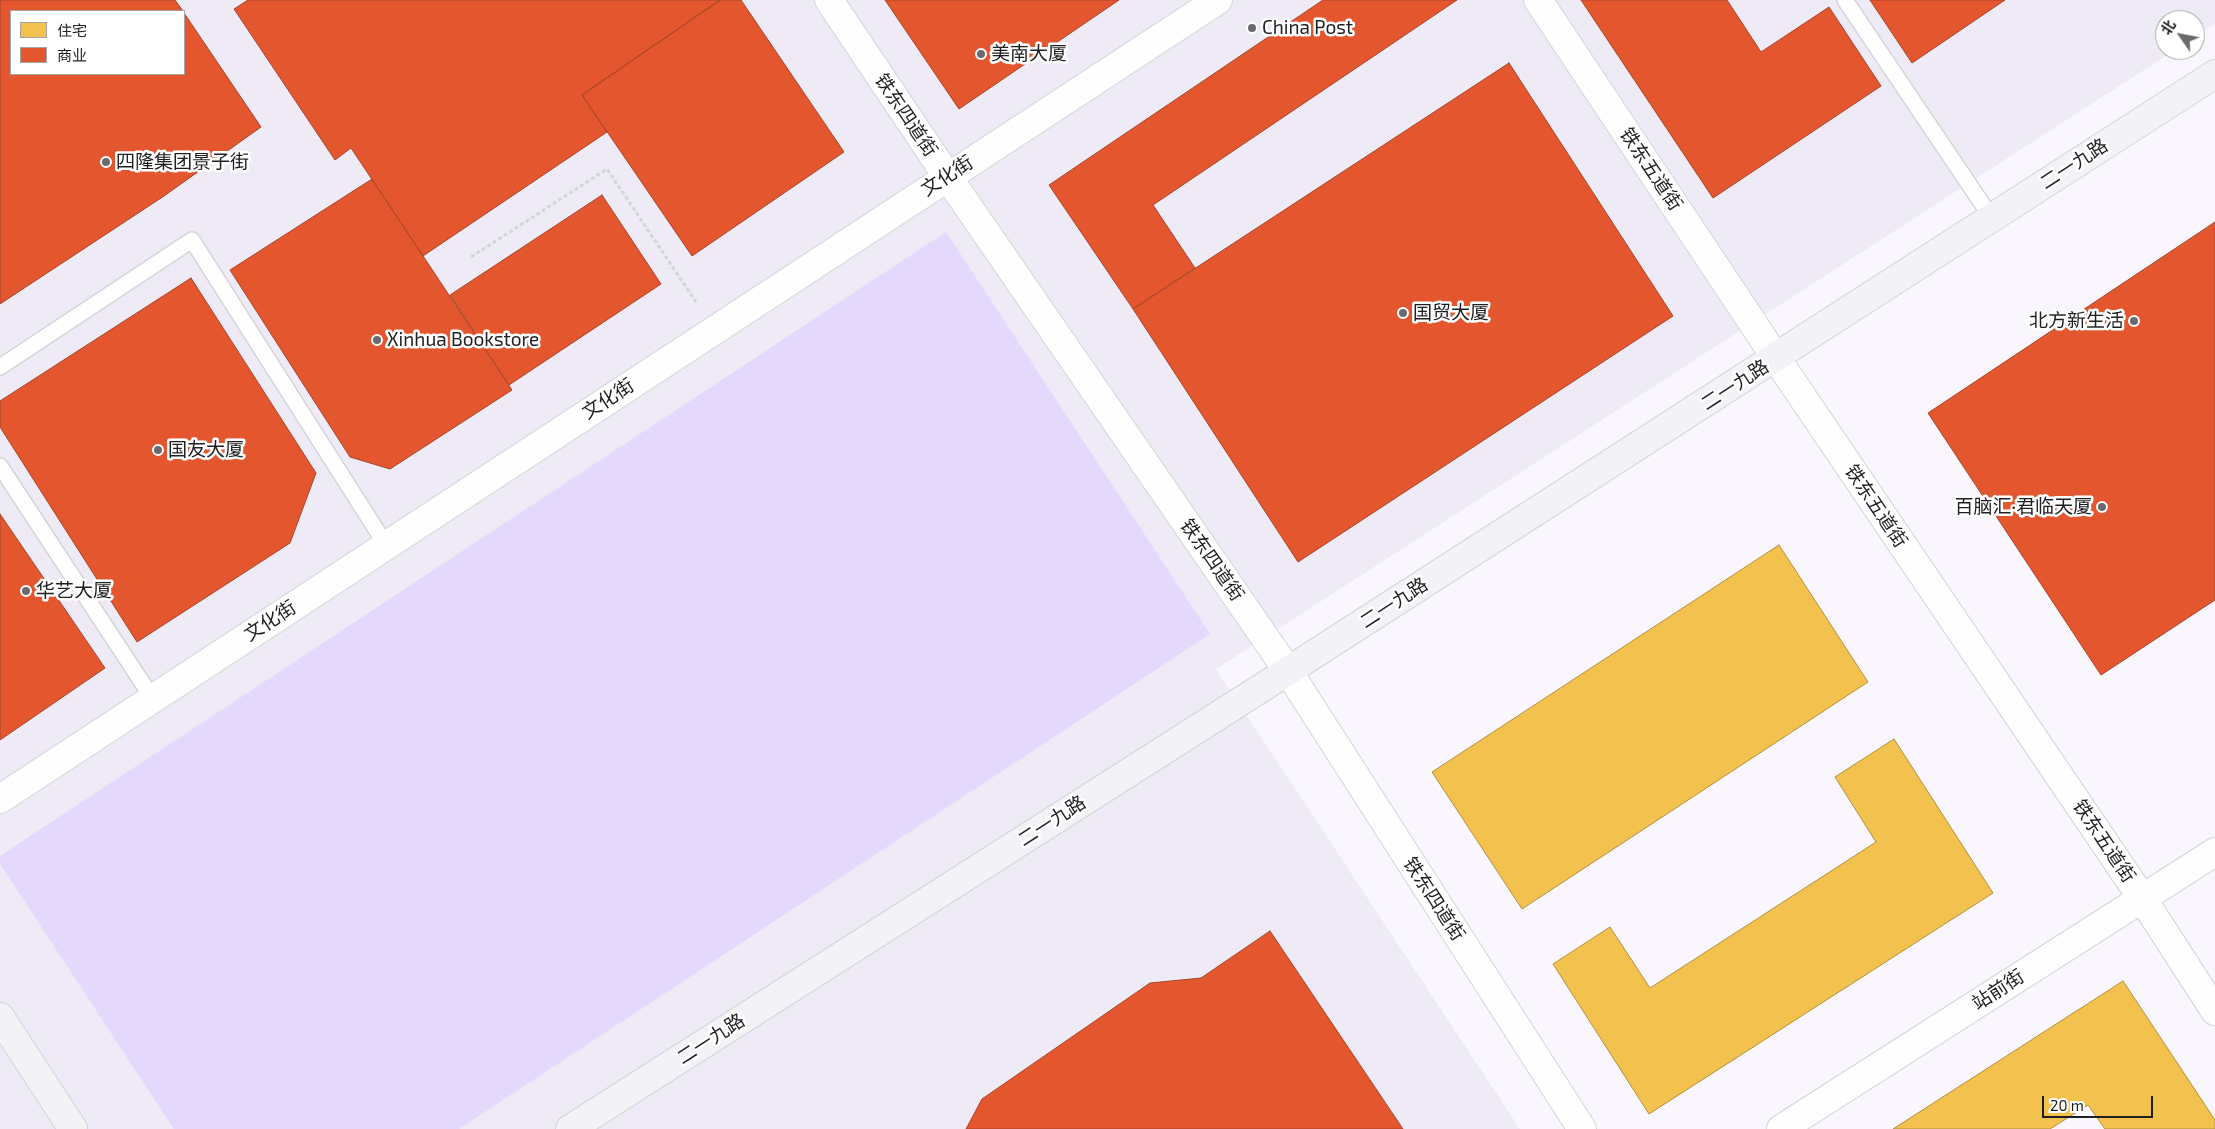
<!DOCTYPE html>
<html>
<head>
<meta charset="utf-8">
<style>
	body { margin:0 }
	#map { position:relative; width:2215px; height:1129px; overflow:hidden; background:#f9f7fd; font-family:"Exo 2","Noto Sans SC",sans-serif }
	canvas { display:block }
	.legend { position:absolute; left:10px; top:10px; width:175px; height:65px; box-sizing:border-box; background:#fff; border:1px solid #a5a5a6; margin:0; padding:6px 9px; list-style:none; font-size:15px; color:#1f1e21 }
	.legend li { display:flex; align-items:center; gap:10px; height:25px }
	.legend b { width:25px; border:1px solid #a5a5a6 }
	.north { position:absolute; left:2155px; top:10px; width:50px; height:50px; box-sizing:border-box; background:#fff; border:1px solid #a5a5a6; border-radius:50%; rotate:303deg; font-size:14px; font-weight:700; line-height:20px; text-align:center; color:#1f1e21 }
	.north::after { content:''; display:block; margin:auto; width:18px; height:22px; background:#6b6a6e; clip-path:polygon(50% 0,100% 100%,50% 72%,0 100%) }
	.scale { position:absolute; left:2042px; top:1096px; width:111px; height:22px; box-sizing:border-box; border:2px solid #1f1e21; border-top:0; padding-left:6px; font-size:15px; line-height:18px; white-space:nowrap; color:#1f1e21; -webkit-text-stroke:4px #fff; paint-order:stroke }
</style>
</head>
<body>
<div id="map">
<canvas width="2215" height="1129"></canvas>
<ul class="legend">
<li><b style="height:14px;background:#f2c14e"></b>住宅</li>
<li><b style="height:14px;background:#e4572e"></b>商业</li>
</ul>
<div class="north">北</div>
<div class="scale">20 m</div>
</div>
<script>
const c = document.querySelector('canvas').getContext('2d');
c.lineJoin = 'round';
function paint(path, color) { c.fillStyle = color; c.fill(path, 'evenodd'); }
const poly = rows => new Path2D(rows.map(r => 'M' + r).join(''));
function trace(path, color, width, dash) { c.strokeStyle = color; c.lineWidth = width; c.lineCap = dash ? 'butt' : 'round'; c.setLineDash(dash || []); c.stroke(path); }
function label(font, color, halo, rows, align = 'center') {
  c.font = font + ' "Exo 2","Noto Sans SC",sans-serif'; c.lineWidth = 5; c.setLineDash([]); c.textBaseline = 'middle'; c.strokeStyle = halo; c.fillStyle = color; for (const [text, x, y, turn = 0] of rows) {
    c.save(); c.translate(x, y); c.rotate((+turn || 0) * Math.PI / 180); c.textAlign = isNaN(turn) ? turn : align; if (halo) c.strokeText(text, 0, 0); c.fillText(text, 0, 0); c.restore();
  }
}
const built = poly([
	[0,0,2215,0,2215,24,2195,37,2195,20,2165,20,2165,50,2175,50,1216,669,1520,1129,0,1129],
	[11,11,184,11,184,74,11,74]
]);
const green = poly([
	[946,232,1210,634,459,1129,174,1129,0,864,0,856]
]);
const homes = poly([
	[1779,545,1868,682,1522,909,1432,772,1779,545],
	[1894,739,1993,893,1649,1114,1553,964,1610,927,1650,988,1876,842,1835,777,1894,739],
	[2123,981,2215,1120,2215,1129,2105,1129,2088,1105,2050,1129,1893,1129,2123,981]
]);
const shops = poly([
	[0,0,175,0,183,11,11,11,11,74,184,74,184,13,261,127,164,196,0,304,0,0],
	[248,0,720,0,582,95,607,132,423,256,351,148,335,160,234,9,248,0],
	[720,0,741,0,844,152,692,256,582,95,720,0],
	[885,0,1119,0,959,109,885,0],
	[1323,0,1457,0,1153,205,1195,268,1133,309,1049,185,1323,0],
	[1581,0,1727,0,1761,52,1829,7,1881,86,1713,198,1581,0],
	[1870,0,2005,0,1912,63,1870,0],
	[1509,63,1673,316,1298,562,1133,309,1509,63],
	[372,179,512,390,390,469,350,457,230,270,372,179],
	[602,195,661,284,509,385,450,295,602,195],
	[2215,222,2215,600,2101,675,1928,413,2215,222],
	[191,278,316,473,290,543,137,642,0,427,0,401,191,278],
	[0,514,105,668,0,740,0,514],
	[1270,931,1403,1129,966,1129,982,1099,1150,983,1201,978,1270,931]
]);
const path = poly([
	[471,257,607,169,696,302]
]);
const lane = poly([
	[1845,0,1991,217],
	[0,367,192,240,386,545],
	[0,466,153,699]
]);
const street = poly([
	[829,0,947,176,1288,671,1582,1129],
	[1538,0,1776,358,2142,898,2215,1011],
	[0,799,1218,0],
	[1781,1129,2215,852]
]);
const primary = poly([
	[0,1017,73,1129],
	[570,1129,1288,671,2215,74]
]);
const markers = [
	[1252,28,5,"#6b6a6e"],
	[981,54,5,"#6b6a6e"],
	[106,162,5,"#6b6a6e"],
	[1403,313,5,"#6b6a6e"],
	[2134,321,5,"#6b6a6e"],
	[377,340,5,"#6b6a6e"],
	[158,450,5,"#6b6a6e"],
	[2102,507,5,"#6b6a6e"],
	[26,591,5,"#6b6a6e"]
];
const poiNames = [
	["China Post",1262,28],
	["美南大厦",991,54],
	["四隆集团景子街",116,162],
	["国贸大厦",1413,313],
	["北方新生活",2124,321,"right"],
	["Xinhua Bookstore",387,340],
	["国友大厦",168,450],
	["百脑汇·君临天厦",2092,507,"right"],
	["华艺大厦",36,591]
];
const streetNames = [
	["铁东四道街",906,115,56],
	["二一九路",2074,164,-33],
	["铁东五道街",1651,169,56],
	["文化街",947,176,-33],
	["二一九路",1735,385,-33],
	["文化街",608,399,-33],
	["铁东五道街",1876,506,56],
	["铁东四道街",1212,560,55],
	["二一九路",1394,603,-33],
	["文化街",270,621,-33],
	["二一九路",1052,821,-33],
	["铁东五道街",2104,841,56],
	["铁东四道街",1434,899,57],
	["站前街",1998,990,-33],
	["二一九路",711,1039,-33]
];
paint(built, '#eeeaf6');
paint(green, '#e4d9fc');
paint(homes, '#f2c14e');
trace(homes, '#b39040', 1);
paint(shops, '#e4572e');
trace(shops, '#a9462a', 1);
trace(lane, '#d6d4d9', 18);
trace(street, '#d6d4d9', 30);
trace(primary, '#d4d3d6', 30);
trace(path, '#d5d5d7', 3, [4, 2.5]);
trace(lane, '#fefeff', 15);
trace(street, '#fefeff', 28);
trace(primary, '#f3f2f7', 28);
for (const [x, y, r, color] of markers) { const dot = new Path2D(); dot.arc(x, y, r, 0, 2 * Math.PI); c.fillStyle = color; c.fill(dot); trace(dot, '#fff', 2); }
label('19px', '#1f1e21', '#fff', poiNames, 'left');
label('19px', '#1f1e21', '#fff', streetNames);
</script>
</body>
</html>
